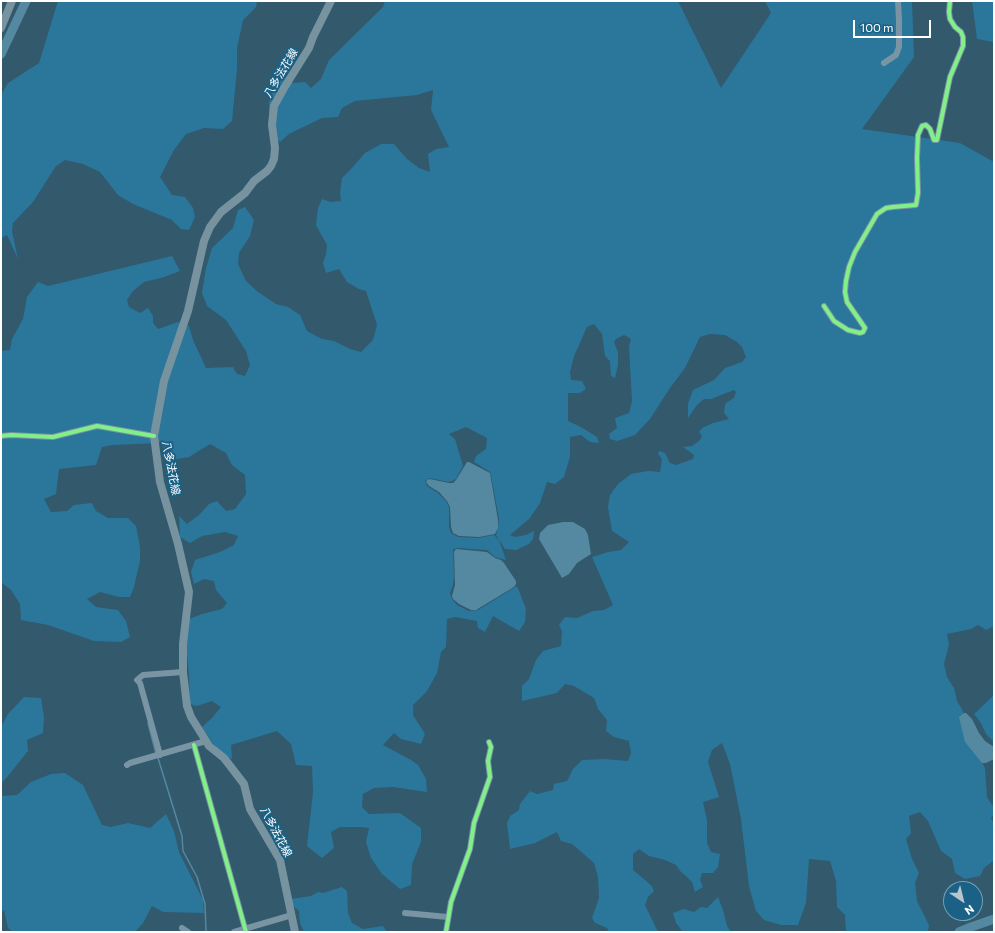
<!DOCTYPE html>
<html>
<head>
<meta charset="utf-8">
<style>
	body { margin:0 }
	#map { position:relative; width:995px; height:933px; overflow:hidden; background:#32596c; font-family:Commissioner,sans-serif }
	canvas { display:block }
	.frame { position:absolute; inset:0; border:2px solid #fff; pointer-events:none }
	.north { position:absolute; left:943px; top:881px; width:40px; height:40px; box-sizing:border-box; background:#1a6185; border:1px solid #76a0b6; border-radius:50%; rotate:145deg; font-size:11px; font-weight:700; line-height:16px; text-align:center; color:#fff }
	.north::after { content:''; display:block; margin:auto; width:14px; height:18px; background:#b7c5cc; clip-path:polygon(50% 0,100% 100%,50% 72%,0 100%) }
	.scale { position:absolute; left:853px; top:20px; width:78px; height:18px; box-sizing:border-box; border:2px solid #fff; border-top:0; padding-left:5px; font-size:12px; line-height:14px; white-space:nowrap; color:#fff; -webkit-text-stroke:3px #1a6185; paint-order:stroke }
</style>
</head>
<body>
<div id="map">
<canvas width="995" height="933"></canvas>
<div class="frame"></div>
<div class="north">N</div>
<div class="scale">100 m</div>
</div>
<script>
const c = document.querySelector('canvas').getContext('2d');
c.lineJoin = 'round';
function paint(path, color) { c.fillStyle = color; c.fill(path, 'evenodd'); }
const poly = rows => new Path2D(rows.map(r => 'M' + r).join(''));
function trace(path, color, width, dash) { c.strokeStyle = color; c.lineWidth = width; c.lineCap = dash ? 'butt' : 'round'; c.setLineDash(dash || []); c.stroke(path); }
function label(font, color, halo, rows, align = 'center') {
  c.font = font + ' Commissioner,"Noto Sans JP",sans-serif'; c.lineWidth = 4; c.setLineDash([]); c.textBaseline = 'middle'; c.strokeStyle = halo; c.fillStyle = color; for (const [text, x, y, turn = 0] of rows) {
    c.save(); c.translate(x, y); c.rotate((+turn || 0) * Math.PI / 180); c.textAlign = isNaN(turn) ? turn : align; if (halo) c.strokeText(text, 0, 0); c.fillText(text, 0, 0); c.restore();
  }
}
const green = poly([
	[58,1,257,1,256,7,243,20,237,48,237,69,232,121,223,129,204,128,186,134,174,150,160,177,172,195,185,197,193,208,195,217,189,230,181,229,172,220,133,204,118,195,100,172,83,164,65,160,56,166,33,202,13,223,12,231,18,259,7,235,1,238,1,95,8,83,39,63],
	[385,1,678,1,721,88,771,13,765,1,912,1,914,57,862,129,960,143,994,162,994,628,992,627,986,630,978,625,971,629,947,634,949,645,944,664,947,677,954,688,957,701,962,709,976,751,985,768,987,797,994,808,994,814,991,818,994,824,994,860,984,868,980,876,965,879,955,873,952,859,941,851,928,821,920,812,909,816,911,833,906,839,912,859,919,873,915,883,917,901,929,925,928,932,846,932,845,915,837,907,836,881,830,861,809,859,806,903,798,925,781,925,764,920,756,911,749,886,741,819,730,764,722,743,712,750,708,762,719,797,703,802,707,820,707,843,711,852,720,854,718,867,713,873,702,873,700,880,703,887,695,892,692,882,685,875,681,872,676,865,665,860,649,856,639,849,633,854,633,870,651,885,654,891,648,897,645,905,658,932,609,932,607,928,595,923,592,918,599,898,598,877,594,863,572,844,561,841,557,832,535,843,510,849,507,823,510,816,519,810,520,804,530,791,537,794,553,790,554,784,567,781,573,769,582,760,604,759,628,761,631,753,629,741,614,737,606,731,607,720,598,709,594,698,574,686,565,684,557,693,522,701,522,686,529,679,536,660,543,651,561,646,562,631,559,625,565,617,577,618,593,611,604,610,613,605,592,557,608,552,621,550,629,542,612,531,608,507,610,495,618,484,631,474,648,471,660,472,662,459,658,454,659,451,665,453,670,463,676,465,693,459,694,455,683,447,692,446,699,441,702,436,699,432,702,428,713,423,729,419,724,413,725,405,726,403,734,398,736,392,734,390,711,399,704,399,697,405,688,418,688,404,693,390,714,380,725,368,742,362,746,357,742,347,737,342,725,335,710,334,700,337,685,368,670,388,650,419,635,435,617,441,610,439,609,434,617,428,615,418,629,413,632,401,629,347,631,339,624,335,616,339,614,342,618,352,618,365,615,378,611,376,610,361,605,356,602,334,594,324,587,327,574,356,570,372,571,380,582,381,586,389,580,393,568,393,568,421,581,427,597,437,599,443,590,442,581,435,570,437,570,457,564,477,555,484,547,482,540,503,529,519,510,535,515,537,526,535,534,531,533,539,529,544,516,550,505,549,496,535,498,528,499,519,491,475,490,472,474,462,476,456,486,449,487,438,466,427,449,434,455,439,463,466,456,479,452,481,448,482,430,478,425,481,427,486,438,493,446,501,449,507,449,527,451,533,458,537,478,538,494,535,499,540,506,560,495,557,487,550,458,548,453,549,454,575,453,585,450,593,452,599,457,605,469,611,478,610,517,586,526,609,525,622,519,631,493,616,485,632,478,628,477,621,455,617,447,619,446,647,441,652,437,673,427,691,413,705,413,715,425,734,421,744,401,739,394,733,383,745,411,760,418,765,426,779,427,792,393,787,374,788,363,794,362,807,369,814,400,813,421,828,421,842,412,864,411,885,400,889,382,874,371,858,366,842,369,828,360,827,340,827,331,832,334,848,322,858,307,846,313,792,312,766,296,765,291,744,277,731,231,745,232,759,225,756,213,744,202,727,212,718,221,707,212,701,197,706,190,704,189,675,186,644,189,619,202,614,222,609,227,603,216,590,214,581,204,579,194,584,191,572,195,560,220,552,234,545,238,536,225,532,202,536,190,543,180,537,179,516,187,524,199,515,209,504,217,501,226,511,235,509,246,494,245,475,232,465,226,453,210,444,189,457,171,460,161,443,112,445,102,447,96,465,59,469,56,494,44,499,51,512,67,511,74,505,92,503,96,511,108,518,128,518,136,526,140,547,140,561,134,587,130,597,119,597,100,592,87,599,96,607,118,610,126,621,130,637,121,642,94,641,48,625,21,620,20,604,11,590,1,582,1,351,10,350,12,339,23,319,27,297,38,282,48,286,172,256,180,271,161,278,144,282,133,291,127,300,129,307,140,313,148,308,153,316,153,323,158,329,178,322,189,326,193,340,206,368,233,367,237,374,245,376,250,365,246,351,226,320,207,306,202,293,206,268,212,248,233,228,238,210,245,207,254,220,250,236,239,253,238,264,246,281,258,292,276,304,288,307,300,315,307,331,322,339,334,341,350,349,361,352,373,340,377,325,366,291,359,289,347,282,339,269,326,273,323,263,326,254,327,245,316,225,318,208,322,199,331,202,341,201,340,193,342,178,351,169,365,153,381,144,394,144,407,159,419,168,430,172,428,154,436,149,449,147,431,110,433,90,417,95,355,101,342,108,338,117,322,118,289,134,280,142,269,132,269,102,276,82,283,75,293,83,305,82,311,88,321,79,329,60,383,7],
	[972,1,994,1,994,42,977,39],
	[994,695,994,742,986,734,981,723,974,714],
	[24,697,41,698,44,717,43,733,27,740,28,751,8,776,1,783,1,727,8,714],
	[65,773,83,785,102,825,111,827,128,823,150,828,166,814,174,831,179,852,203,900,204,913,163,912,152,906,143,923,135,932,13,932,8,928,4,910,1,913,1,796,17,795,31,782,51,774],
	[342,887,347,891,348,913,352,923,363,929,383,926,387,932,304,932,300,923,299,911,292,905,291,899,311,896,318,892,323,893],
	[718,897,723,910,727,926,731,932,683,932,676,923,673,913,684,909,694,912,701,907,707,908]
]);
const water = poly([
	[467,462,469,462,490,473,498,520,498,528,495,534,479,537,459,536,453,533,451,527,450,507,447,501,439,492,429,486,426,482,427,480,430,479,449,483,453,483,456,480],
	[563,522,573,522,585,529,588,535,591,554,577,563,569,574,562,578,539,539,540,533,548,525],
	[456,549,487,552,495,558,501,560,504,563,516,581,516,584,514,587,476,610,471,610,459,604,453,599,452,596,455,585,454,552],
	[964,713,966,713,972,719,979,733,985,741,994,747,994,759,986,763,982,763,965,742,959,717]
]);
const stream = poly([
	[148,723,156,754],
	[158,758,182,836,183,851,197,877,205,904,206,932]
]);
const river = poly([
	[1,54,26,1],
	[959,932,971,927,994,919]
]);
const minor = poly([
	[884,63,896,55,899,47,899,20,898,1],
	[824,306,834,321,848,330,860,333,863,332,865,328,847,302,845,292,846,281,849,267,855,252,877,214,886,208,893,207,916,205,918,193,917,158,918,135,922,126,926,125,930,129,934,140,937,140,950,77,963,46,963,37,961,32,955,27,950,19,949,12,950,1],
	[1,436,11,435,53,437,97,426,154,436],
	[194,745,246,932],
	[160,755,140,683,137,680,143,675,183,672],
	[127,765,130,763,206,741],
	[405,913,448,917],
	[182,928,188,932],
	[234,932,292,915],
	[446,932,451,902,470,849,474,823,490,777,488,761,491,747,489,742]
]);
const major = poly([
	[1,28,12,1],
	[295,932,280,860,250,809,244,784,224,758,209,746,206,741,191,717,187,706,183,672,183,644,189,592,178,544,160,482,154,436,164,381,188,311,204,241,210,227,221,212,245,193,254,181,267,171,271,166,274,159,275,148,272,125,274,106,284,88,309,48,313,37,331,1]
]);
const cycleway = poly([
	[824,306,834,321,848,330,860,333,863,332,865,328,847,302,845,292,846,281,849,267,855,252,877,214,886,208,893,207,916,205,918,193,917,158,918,135,922,126,926,125,930,129,934,140,937,140,950,77,963,46,963,37,961,32,955,27,950,19,949,12,950,1],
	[1,436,11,435,53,437,97,426,154,436],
	[194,745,246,932],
	[446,932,451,902,470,849,474,823,490,777,488,761,491,747,489,742]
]);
const streetNames = [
	["八多法花線",281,73,-59],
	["八多法花線",171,468,79],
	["八多法花線",276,832,62]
];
paint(green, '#2a779b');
paint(water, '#5588a1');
trace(stream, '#5588a1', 1.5);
trace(river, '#5588a1', 9);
trace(minor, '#7994a2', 6);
trace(major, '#7893a0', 8);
trace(cycleway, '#82f089', 4);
label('11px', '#fff', '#1a6185', streetNames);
</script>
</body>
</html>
